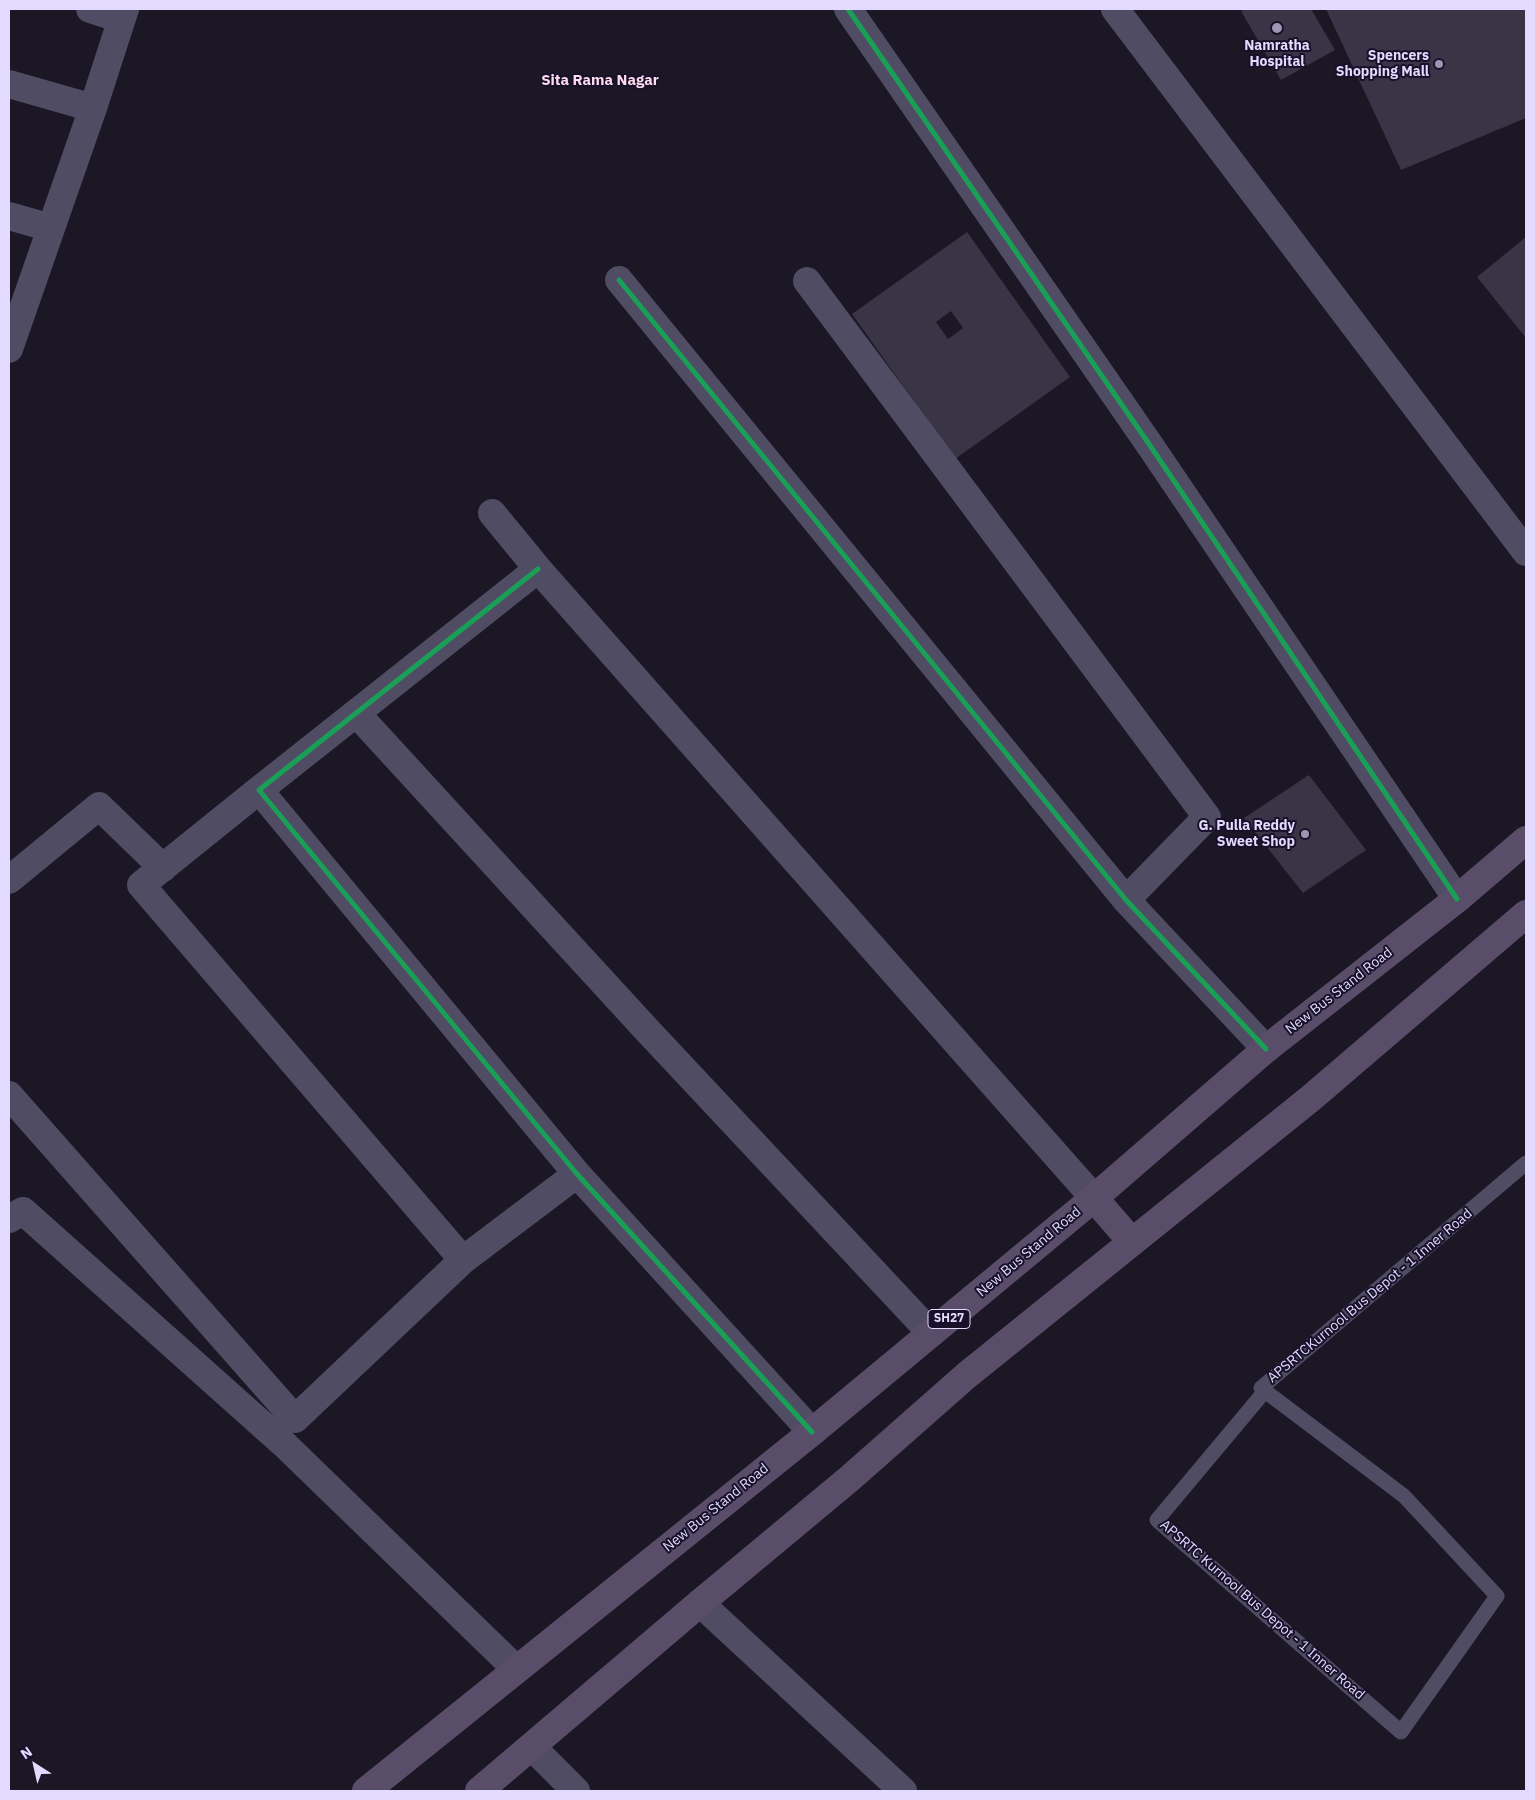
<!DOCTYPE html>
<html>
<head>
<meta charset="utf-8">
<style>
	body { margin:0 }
	#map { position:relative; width:1535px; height:1800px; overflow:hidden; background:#1b1724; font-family:"IBM Plex Sans",sans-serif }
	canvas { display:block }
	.frame { position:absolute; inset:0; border:10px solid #e2daff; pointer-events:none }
	.north { position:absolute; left:10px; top:1740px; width:50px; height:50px; -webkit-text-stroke:4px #18112a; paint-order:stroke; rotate:325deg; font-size:14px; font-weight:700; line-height:20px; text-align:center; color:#e2daff }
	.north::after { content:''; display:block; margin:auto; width:18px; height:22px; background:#e2daff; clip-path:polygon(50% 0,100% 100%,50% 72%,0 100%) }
</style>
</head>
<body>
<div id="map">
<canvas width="1535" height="1800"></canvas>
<div class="frame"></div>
<div class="north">N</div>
</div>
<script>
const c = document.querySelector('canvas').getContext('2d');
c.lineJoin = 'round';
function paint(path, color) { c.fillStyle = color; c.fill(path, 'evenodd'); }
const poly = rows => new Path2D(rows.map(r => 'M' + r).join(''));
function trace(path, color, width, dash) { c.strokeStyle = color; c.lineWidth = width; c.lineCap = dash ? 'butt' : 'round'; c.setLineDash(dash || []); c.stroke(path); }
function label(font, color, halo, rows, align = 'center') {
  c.font = font + ' "IBM Plex Sans",sans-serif'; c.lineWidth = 4; c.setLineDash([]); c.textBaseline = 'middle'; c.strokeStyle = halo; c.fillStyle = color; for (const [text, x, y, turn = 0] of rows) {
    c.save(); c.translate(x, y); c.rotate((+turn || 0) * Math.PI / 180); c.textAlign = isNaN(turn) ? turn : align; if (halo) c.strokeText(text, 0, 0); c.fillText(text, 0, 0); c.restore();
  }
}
const building = poly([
	[1246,9,1311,9,1335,50,1281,80,1241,11],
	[1326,9,1526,9,1526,118,1401,170],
	[967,232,1070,377,955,459,852,314],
	[951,311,963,328,948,339,936,322],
	[1526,237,1526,338,1477,277],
	[1309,775,1366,850,1303,893,1244,818]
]);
const service = poly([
	[1265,1391,1157,1520,1401,1732,1497,1596,1404,1496,1261,1388,1526,1163]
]);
const minor = poly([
	[90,9,121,19],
	[848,9,1149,444,1457,899],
	[1115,9,1526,552],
	[9,84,93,108],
	[9,216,51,228],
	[619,280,1126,900,1266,1049],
	[807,281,1207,817,1126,900],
	[9,349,93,108,125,9],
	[492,513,538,569,1094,1198],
	[538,569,259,790,577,1174,812,1432],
	[356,713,646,1029,931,1333],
	[259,790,141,885,463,1260,577,1174],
	[9,880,99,806,163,868],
	[9,1095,295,1419,463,1260],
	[9,1219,23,1211,285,1445,516,1669],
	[700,1603,903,1791],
	[532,1747,576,1791]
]);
const primary = poly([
	[1094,1198,1132,1242],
	[366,1791,812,1432,1094,1198,1266,1049,1457,899,1526,840],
	[479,1791,700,1603,849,1479,967,1375,1311,1098,1526,914]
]);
const cycleway = poly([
	[848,9,1149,444,1457,899],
	[619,280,1126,900,1266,1049],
	[538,569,259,790,577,1174,812,1432]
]);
const markers = [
	[1277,28,6,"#9c96b2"],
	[1439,64,5,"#9c96b2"],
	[1305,834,5,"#9c96b2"]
];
const shields = [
	[949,1319,42]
];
const shieldNames = [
	["SH27",949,1319]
];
const poiNames = [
	["Namratha",1277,46,"center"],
	["Hospital",1277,62,"center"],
	["Spencers",1429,56],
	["Shopping Mall",1429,72],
	["G. Pulla Reddy",1295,826],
	["Sweet Shop",1295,842]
];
const streetNames = [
	["New Bus Stand Road",1339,991,-38],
	["New Bus Stand Road",1029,1252,-40],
	["APSRTCKurnool Bus Depot - 1 Inner Road",1370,1296,-40],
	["New Bus Stand Road",716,1508,-39],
	["APSRTC Kurnool Bus Depot - 1 Inner Road",1262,1610,41]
];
const neighbourhoodNames = [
	["Sita Rama Nagar",600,81]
];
paint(building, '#3a3546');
trace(service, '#504c64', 15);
trace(minor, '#504c64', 28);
trace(primary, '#5a4d69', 28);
trace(cycleway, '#1a9f57', 5);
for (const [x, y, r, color] of markers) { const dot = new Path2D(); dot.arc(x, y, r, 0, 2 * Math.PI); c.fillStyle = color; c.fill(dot); trace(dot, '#18112a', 2); }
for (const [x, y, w] of shields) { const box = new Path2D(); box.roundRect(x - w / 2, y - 9.5, w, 19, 4); c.fillStyle = '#18112a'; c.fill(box); trace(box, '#e2daff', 1); }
label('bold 12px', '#e2daff', null, shieldNames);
label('bold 14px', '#e2daff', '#18112a', poiNames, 'right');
label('14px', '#e2daff', '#18112a', streetNames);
label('bold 15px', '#ffdcee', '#18112a', neighbourhoodNames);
</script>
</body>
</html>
